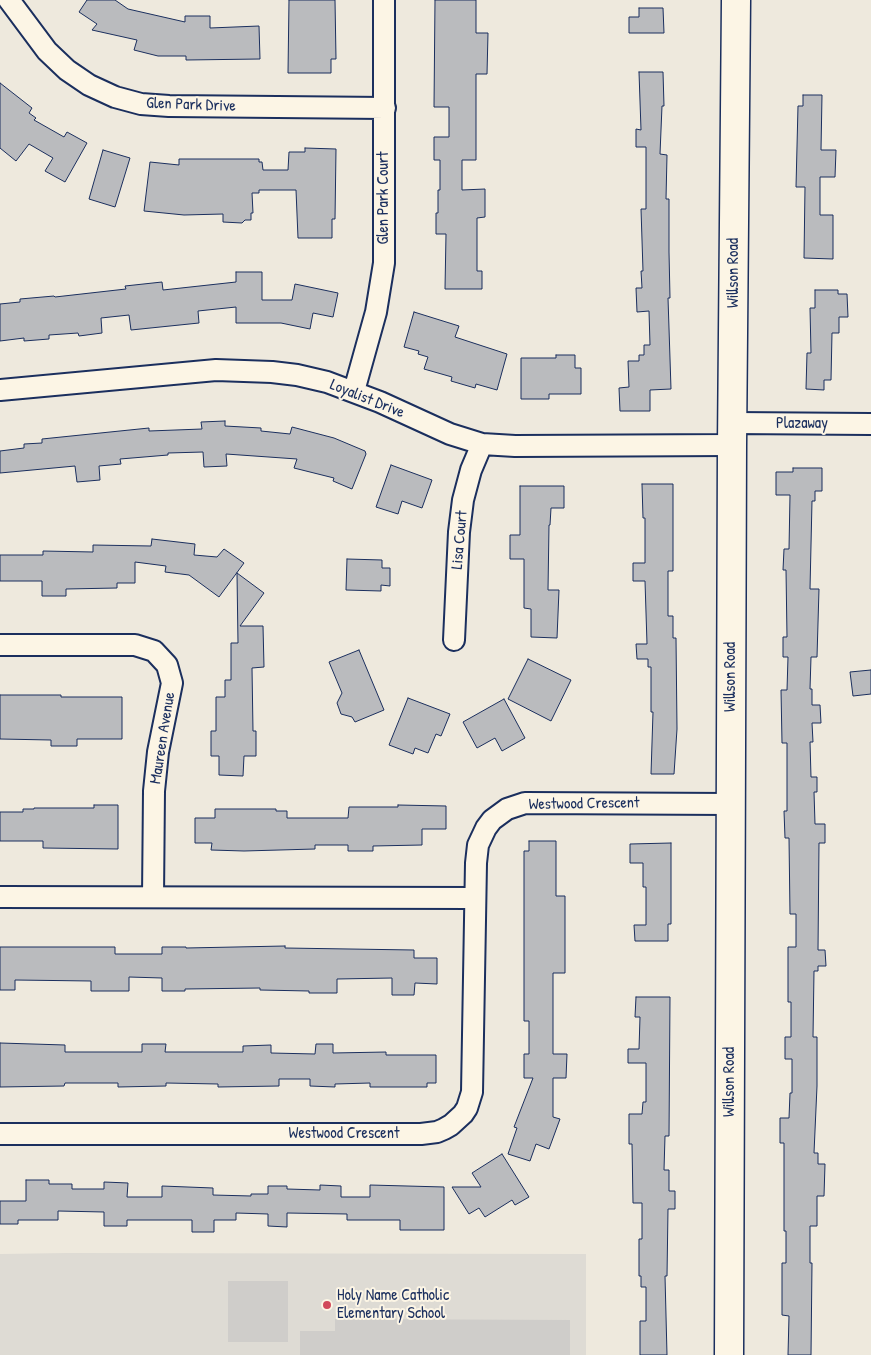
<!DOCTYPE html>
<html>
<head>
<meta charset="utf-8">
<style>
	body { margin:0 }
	canvas { display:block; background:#eee9dd }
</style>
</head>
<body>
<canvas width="871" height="1355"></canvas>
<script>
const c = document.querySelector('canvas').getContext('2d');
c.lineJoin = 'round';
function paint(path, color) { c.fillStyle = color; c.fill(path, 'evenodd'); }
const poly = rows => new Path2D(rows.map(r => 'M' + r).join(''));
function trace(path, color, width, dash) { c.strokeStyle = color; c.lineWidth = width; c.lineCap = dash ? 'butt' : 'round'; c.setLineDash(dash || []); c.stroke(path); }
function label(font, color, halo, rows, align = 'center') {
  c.font = font + ' "Patrick Hand",sans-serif'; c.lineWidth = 4; c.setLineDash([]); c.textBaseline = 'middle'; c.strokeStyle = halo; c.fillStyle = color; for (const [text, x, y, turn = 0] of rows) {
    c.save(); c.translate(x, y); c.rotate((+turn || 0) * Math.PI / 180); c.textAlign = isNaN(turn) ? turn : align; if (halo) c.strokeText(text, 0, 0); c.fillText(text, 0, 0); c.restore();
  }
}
const built = poly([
	[68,1253,586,1254,586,1355,0,1355,0,1254]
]);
const green = poly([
	[228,1281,288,1281,288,1342,228,1342],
	[335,1319,570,1320,570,1355,300,1355,300,1331,335,1331]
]);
const building = poly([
	[87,0,115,0,128,9,185,22,185,16,210,16,210,28,259,26,260,59,186,60,186,56,158,56,134,50,137,40,92,30,97,24,79,12,87,0],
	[289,0,335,0,336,59,331,59,331,73,288,73,289,0],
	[435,0,476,0,476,33,488,33,487,74,476,74,476,160,462,160,462,190,485,189,485,217,477,218,477,271,482,271,482,289,445,289,446,234,436,234,436,213,438,213,438,190,440,190,440,160,434,160,434,137,449,137,449,107,434,107,435,0],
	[639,8,663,8,664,33,629,33,629,17,639,17,639,8],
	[639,72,663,72,664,106,662,106,660,154,667,155,666,199,669,199,669,252,670,298,668,298,671,389,650,390,650,411,620,411,619,388,629,387,628,361,639,361,639,355,644,355,644,345,650,345,649,311,637,312,636,288,642,288,641,271,643,271,641,209,646,209,646,147,636,147,636,129,641,130,639,72],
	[0,83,32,108,29,113,36,118,34,120,64,137,67,132,87,143,65,182,45,171,53,158,29,144,16,161,0,148,0,83],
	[803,95,822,95,821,150,836,150,835,177,820,177,820,215,833,215,833,259,804,258,805,187,796,187,798,106,803,106,803,95],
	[305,148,336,149,335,219,332,219,332,238,298,238,296,190,259,190,259,193,252,193,253,213,251,213,251,220,245,220,242,223,223,222,223,214,184,215,144,211,150,162,179,165,179,159,259,159,259,162,262,162,263,170,288,170,289,152,305,152,305,148],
	[103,150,130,158,115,207,89,199,103,150],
	[236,272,262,272,262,300,292,300,295,284,338,293,333,317,313,313,310,329,281,323,236,323,236,307,198,311,199,323,131,330,129,315,101,318,102,333,79,336,78,333,49,335,49,339,24,341,24,338,0,341,0,304,20,302,20,299,54,296,55,297,126,289,125,286,162,282,163,290,236,282,236,272],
	[815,290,838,290,838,294,847,294,848,317,839,317,839,333,832,333,831,380,824,380,824,390,806,389,807,353,811,353,810,308,815,308,815,290],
	[414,312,459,326,455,337,507,354,497,390,476,384,475,388,451,381,452,377,424,369,428,357,418,354,419,351,404,347,414,312],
	[556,355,575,355,575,368,581,368,581,394,549,394,549,399,521,399,521,358,556,358,556,355],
	[225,421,225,426,261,428,261,431,290,434,292,427,334,438,365,451,366,454,352,489,333,481,334,478,294,468,297,459,226,454,227,466,204,467,203,452,168,453,168,455,120,459,121,464,99,466,100,480,77,482,75,466,0,473,0,451,24,448,24,444,42,443,42,439,149,428,149,431,202,429,201,422,225,421],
	[391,465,432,480,422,508,402,501,398,514,376,507,391,465],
	[793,468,822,468,822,491,815,491,815,501,812,501,810,589,819,589,817,657,811,657,810,689,812,689,812,705,820,705,821,723,812,723,813,742,810,742,811,777,817,777,817,792,814,792,815,824,825,824,825,843,819,843,818,950,825,950,826,966,818,966,818,971,814,971,813,1037,817,1037,817,1086,814,1153,818,1153,818,1164,825,1164,824,1196,817,1196,817,1226,810,1226,810,1263,812,1263,811,1355,788,1355,789,1316,782,1315,782,1263,786,1263,786,1231,784,1231,784,1143,780,1143,780,1118,789,1118,790,1093,792,1093,792,1059,785,1059,785,1037,791,1037,791,1002,788,1002,788,947,796,947,796,914,790,914,789,838,785,838,784,811,787,811,787,743,782,743,781,690,787,690,788,657,783,657,783,637,787,637,786,570,783,570,784,549,789,549,790,495,776,495,776,472,793,472,793,468],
	[642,484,673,484,673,571,668,571,668,616,673,616,673,638,676,638,677,729,674,774,651,774,653,712,651,712,651,667,648,667,648,659,637,659,636,644,647,644,645,581,633,581,633,563,645,563,645,518,643,518,642,484],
	[520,486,564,486,564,508,551,508,550,525,549,525,548,590,559,590,557,638,531,637,531,609,524,608,524,559,510,559,510,535,520,535,520,486],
	[152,539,195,544,194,555,217,557,224,549,244,563,219,597,189,575,165,572,166,566,135,562,135,583,117,583,117,588,66,589,66,596,42,596,42,581,0,581,0,555,43,555,43,551,93,552,93,545,151,546,152,539],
	[347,559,382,560,382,568,390,568,390,586,381,585,381,591,346,590,347,559],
	[237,573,264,593,240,626,263,626,264,667,252,668,253,731,256,731,256,756,244,756,243,776,219,775,219,756,211,756,211,731,216,731,216,697,225,697,225,680,231,680,231,643,238,643,237,573],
	[359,650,384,710,355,722,352,717,341,714,337,703,342,693,329,662,359,650],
	[528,659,571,680,551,721,508,699,528,659],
	[871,670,871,694,853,696,850,672,871,670],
	[0,695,61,695,61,697,122,697,122,739,77,739,77,746,51,746,51,740,0,739,0,695],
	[408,698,450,714,441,736,436,734,428,753,415,748,413,754,389,745,408,698],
	[504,699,525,738,502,751,495,738,477,748,463,722,504,699],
	[94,805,118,805,118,849,43,848,43,841,0,841,0,812,23,812,23,809,34,809,34,808,94,808,94,805],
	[398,805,446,806,446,829,422,829,422,845,373,846,373,851,348,851,348,845,315,845,315,849,244,851,211,850,212,843,195,843,195,818,215,818,215,809,276,809,276,811,287,811,287,818,348,818,349,807,398,807,398,805],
	[529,841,556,841,556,896,565,896,565,973,553,973,553,1054,567,1054,566,1078,553,1078,553,1117,560,1119,549,1149,536,1144,530,1161,508,1154,517,1128,514,1127,533,1078,524,1078,524,1054,529,1054,529,1021,524,1021,524,851,529,851,529,841],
	[671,843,671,924,668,924,668,941,635,941,634,925,646,925,646,887,643,887,643,863,630,863,630,844,671,843],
	[285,946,285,948,414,950,414,958,437,958,437,984,415,983,414,995,392,995,392,978,337,979,337,993,309,993,309,991,260,990,260,988,185,989,185,991,162,991,162,978,129,977,129,991,91,991,91,981,15,980,15,990,0,990,0,947,115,947,115,954,162,954,162,947,186,947,186,948,285,946],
	[636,997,670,997,669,1136,665,1136,664,1170,669,1170,669,1191,675,1191,675,1209,668,1209,667,1276,665,1276,667,1355,640,1355,640,1321,646,1321,646,1287,641,1287,641,1276,639,1276,639,1239,642,1239,642,1203,633,1203,632,1144,629,1144,629,1114,642,1114,643,1102,646,1102,646,1063,628,1063,628,1049,639,1049,640,1017,635,1017,636,997],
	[0,1043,65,1045,65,1052,142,1052,142,1044,166,1044,165,1052,243,1052,243,1046,271,1045,271,1053,315,1054,316,1044,333,1044,333,1053,386,1052,386,1055,436,1055,436,1083,427,1083,427,1087,370,1087,370,1083,335,1084,335,1087,310,1086,310,1079,279,1079,279,1086,218,1087,218,1084,166,1083,166,1086,118,1087,118,1083,65,1083,64,1086,0,1087,0,1043],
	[502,1154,529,1197,515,1205,512,1200,485,1217,479,1208,469,1214,452,1187,481,1187,472,1173,502,1154],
	[26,1180,49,1180,49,1184,72,1184,72,1189,104,1189,104,1182,128,1183,127,1197,162,1197,162,1186,213,1188,213,1195,251,1196,251,1194,268,1194,268,1186,287,1186,287,1189,320,1190,320,1185,341,1186,341,1197,370,1197,370,1185,444,1187,444,1230,400,1230,400,1220,347,1220,347,1214,287,1213,287,1227,268,1226,268,1214,236,1213,236,1220,214,1220,214,1232,192,1232,192,1220,127,1220,127,1226,104,1226,104,1212,58,1211,58,1220,18,1220,18,1224,0,1224,0,1201,26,1201,26,1180]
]);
const street = poly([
	[9,0,47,51,67,70,89,85,115,97,141,104,169,106,385,108],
	[0,390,216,370,272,372,297,375,327,382,380,402,450,434,482,444,515,446,732,445],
	[354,391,376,312,384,263,384,0],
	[733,423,871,424],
	[454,640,459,532,463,500,471,470,482,444],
	[0,645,135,645,154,651,167,665,172,683,158,752,154,791,153,897],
	[0,897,475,898],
	[0,1134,421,1134,437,1132,444,1129,451,1125,463,1114,467,1108,472,1092,476,863,478,845,486,828,492,820,507,809,525,803,731,804]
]);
const secondary = poly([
	[729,1355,732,445,736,0]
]);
const markers = [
	[327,1305,5,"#d1495b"]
];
const streetNames = [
	["Glen Park Drive",191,105,2],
	["Glen Park Court",384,198,-90],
	["Willson Road",734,273,-90],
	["Loyalist Drive",367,399,22],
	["Plazaway",802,424],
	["Lisa Court",460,540,-85],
	["Willson Road",731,677,-90],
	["Maureen Avenue",163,738,-81],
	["Westwood Crescent",584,804,-1],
	["Willson Road",730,1082,-90],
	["Westwood Crescent",344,1134]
];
const poiNames = [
	["Holy Name Catholic",337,1296],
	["Elementary School",337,1314]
];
paint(built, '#dedbd4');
paint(green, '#cfcdca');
paint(building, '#babbbe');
trace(building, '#1b2f5e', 1);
trace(street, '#1b2f5e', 24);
trace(secondary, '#1b2f5e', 31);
trace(street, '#fcf5e5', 20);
trace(secondary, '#fcf5e5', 28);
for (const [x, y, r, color] of markers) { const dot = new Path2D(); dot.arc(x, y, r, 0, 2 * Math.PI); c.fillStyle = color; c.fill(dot); trace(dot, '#fcf5e5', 2); }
label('16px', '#1b2f5e', '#fcf5e5', streetNames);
label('16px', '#1b2f5e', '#fcf5e5', poiNames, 'left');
</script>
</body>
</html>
